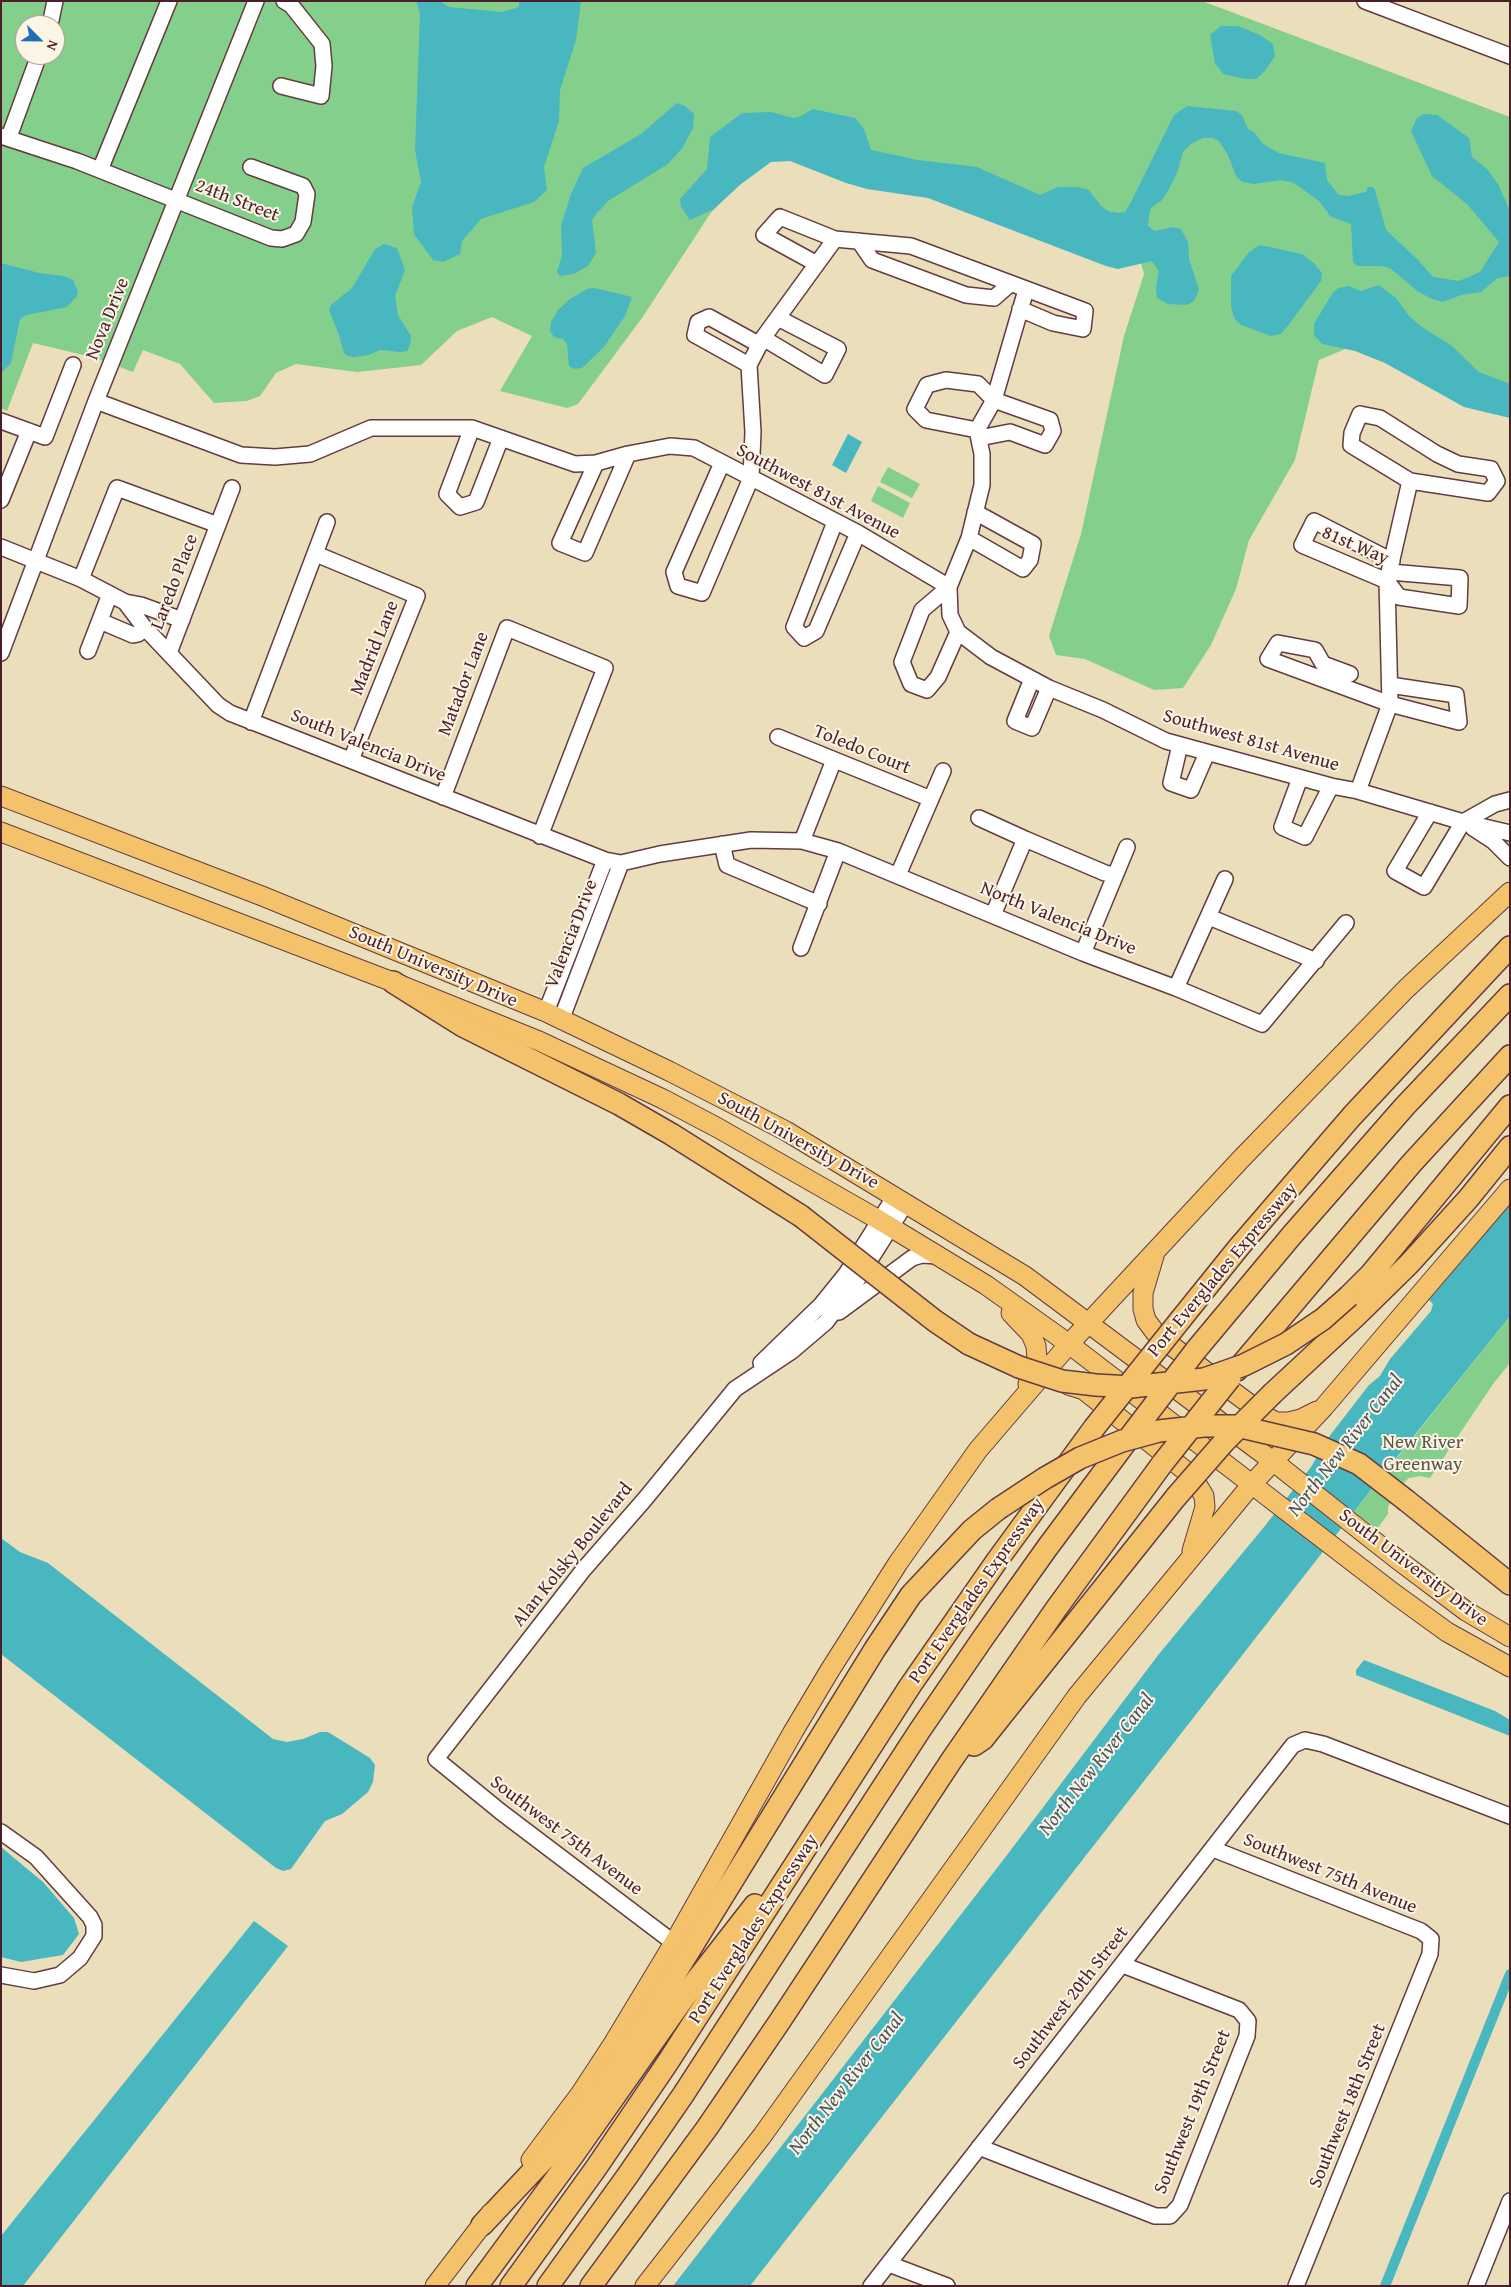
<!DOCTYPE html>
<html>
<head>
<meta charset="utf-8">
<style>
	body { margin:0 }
	#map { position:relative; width:1511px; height:2287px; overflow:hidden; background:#ebdeba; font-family:"Gentium Book Plus",serif }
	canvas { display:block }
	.frame { position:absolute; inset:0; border:2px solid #4a1f2b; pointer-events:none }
	.north { position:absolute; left:15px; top:15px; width:50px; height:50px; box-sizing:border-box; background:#fcf5e5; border:1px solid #b59f9b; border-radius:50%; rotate:113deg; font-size:14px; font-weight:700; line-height:20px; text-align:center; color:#4a1f2b }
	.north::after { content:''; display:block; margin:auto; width:18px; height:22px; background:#1f6fb2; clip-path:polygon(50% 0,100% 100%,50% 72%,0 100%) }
</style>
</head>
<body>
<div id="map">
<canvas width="1511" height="2287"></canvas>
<div class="frame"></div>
<div class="north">N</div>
</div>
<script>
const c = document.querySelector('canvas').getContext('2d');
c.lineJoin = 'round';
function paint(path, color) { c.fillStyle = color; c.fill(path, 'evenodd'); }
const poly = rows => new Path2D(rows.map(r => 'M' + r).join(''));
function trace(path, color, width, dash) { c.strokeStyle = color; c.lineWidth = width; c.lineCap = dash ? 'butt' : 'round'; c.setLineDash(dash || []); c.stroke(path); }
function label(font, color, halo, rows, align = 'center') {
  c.font = font + ' "Gentium Book Plus",serif'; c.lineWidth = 4; c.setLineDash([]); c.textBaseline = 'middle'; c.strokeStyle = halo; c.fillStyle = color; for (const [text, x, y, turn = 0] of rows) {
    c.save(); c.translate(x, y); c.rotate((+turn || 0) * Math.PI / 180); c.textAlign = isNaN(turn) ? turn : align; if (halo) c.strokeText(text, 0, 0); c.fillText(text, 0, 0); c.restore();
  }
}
const green = poly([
	[1,1,1202,1,1510,117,1510,408,1362,342,1319,360,1295,460,1249,540,1236,589,1211,645,1183,688,1154,690,1085,659,1056,655,1049,636,1081,534,1124,336,1144,274,1136,245,758,139,756,161,710,214,642,318,578,404,567,408,500,391,532,336,492,317,457,331,421,365,357,372,296,364,276,373,260,396,247,401,214,403,180,364,143,350,133,372,96,358,33,343,7,411,1,408],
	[25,25,55,25,55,55,25,55],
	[888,467,920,484,912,498,880,482],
	[878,486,910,503,903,518,871,501],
	[1510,1316,1510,1363,1493,1384,1430,1478,1420,1476,1409,1478,1401,1485,1388,1507,1388,1514,1377,1529,1354,1512]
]);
const water = poly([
	[416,1,440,1,449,7,502,12,519,7,519,1,581,1,576,40,560,90,559,121,544,167,547,190,534,202,481,219,462,241,460,254,443,262,433,260,414,234,412,207,421,182,415,150,420,14],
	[1221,26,1238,26,1260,35,1273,44,1275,56,1265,71,1256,79,1245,79,1223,74,1215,63,1210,35],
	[677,103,685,106,694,114,693,128,683,147,668,164,608,201,597,213,592,220,596,253,588,266,573,274,560,276,557,272,562,256,561,225,571,194,583,168,641,134],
	[1187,106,1236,111,1242,115,1248,129,1254,132,1263,144,1279,153,1325,163,1327,180,1339,195,1348,196,1366,192,1368,187,1373,187,1375,190,1386,230,1417,259,1433,277,1459,281,1480,272,1499,242,1468,205,1432,176,1411,131,1417,118,1424,114,1437,115,1469,138,1472,157,1487,169,1498,184,1510,211,1510,276,1498,278,1481,292,1461,295,1443,302,1432,299,1417,291,1390,268,1381,266,1357,266,1353,262,1351,224,1331,217,1319,201,1294,183,1281,180,1254,184,1242,182,1236,176,1228,155,1219,141,1212,138,1203,138,1191,144,1183,152,1177,173,1168,191,1162,200,1151,208,1149,215,1148,226,1155,231,1173,227,1181,229,1188,242,1189,259,1199,290,1194,301,1187,305,1168,304,1157,298,1156,287,1159,271,1152,261,1118,269,1106,266,928,198,867,189,846,183,790,161,771,162,741,184,714,209,690,220,681,207,680,199,707,169,710,137,742,113,771,112,793,118,799,117,813,109,855,118,864,129,871,150,918,160,977,167,1040,195,1058,187,1078,187,1089,190,1101,206,1110,212,1120,213,1125,212,1131,202,1174,115],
	[384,244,397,248,405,270,395,296,398,315,411,336,410,345,407,351,401,352,380,350,369,355,354,357,348,356,344,353,339,335,329,310,331,305,352,288,375,249],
	[1260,245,1302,254,1314,263,1322,273,1321,281,1290,323,1281,334,1271,336,1241,325,1234,318,1231,306,1231,276,1249,252],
	[1,263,39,273,64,276,73,280,78,291,77,296,67,307,27,315,20,319,11,363,1,373],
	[1379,285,1396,298,1409,316,1422,327,1452,346,1479,372,1510,384,1510,418,1464,407,1385,363,1355,351,1322,344,1314,335,1314,324,1332,294,1338,288,1349,286,1361,291],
	[594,288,632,297,625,316,604,347,582,368,574,369,569,366,567,344,563,339,554,337,550,331,551,322,558,310,570,299,587,289],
	[848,434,862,442,846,473,832,465],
	[1510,1204,1510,1316,1389,1467,750,2286,673,2286,1004,1859,1159,1654,1264,1527,1311,1467,1328,1438,1369,1385,1380,1376,1390,1359,1431,1311,1433,1304,1429,1300],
	[1,1538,20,1552,48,1563,273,1739,287,1742,303,1739,320,1732,328,1732,370,1758,375,1765,373,1782,368,1792,342,1814,325,1821,291,1869,283,1871,276,1868,1,1654],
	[1364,1660,1495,1711,1510,1720,1510,1736,1356,1675,1356,1670],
	[1,1847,43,1882,74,1918,79,1934,63,1955,21,1962,1,1957],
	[254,1921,288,1946,23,2286,1,2286,1,2236]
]);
const canal = poly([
	[1385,2286,1510,1974]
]);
const minor = poly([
	[1365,1,1510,56],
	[50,25,55,1],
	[281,86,321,96,324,66,322,44,291,5,284,1],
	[1,136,77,161,271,238,282,239,296,234,303,222,307,194,303,186,251,167],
	[9,137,39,55],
	[100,170,169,1],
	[859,241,872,260,966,295,994,298,1010,284],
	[817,264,764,235,780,217,835,239,911,246,1085,311,1083,329,1053,323,1020,309],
	[763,338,825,375,838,349,778,318],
	[749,365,695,335,698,322,709,317,760,345],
	[96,401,241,455,275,457,310,454,371,428,472,428,575,464,596,463,628,454,670,446,694,448,858,533,949,587,950,615,958,632,991,657,1049,688,1103,710,1166,741,1331,786,1358,791,1463,822,1510,833],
	[1360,414,1380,418,1437,454,1458,464,1491,469,1497,481,1488,493,1410,481,1351,445,1352,433,1360,414],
	[1,421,45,437,73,365],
	[472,428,447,494,460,507,476,502,501,438],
	[977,430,926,420,915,409,927,385,946,380,978,384,994,400,1050,420,1053,431,1045,445,1010,432,979,438],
	[596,463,560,543,585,553,628,454],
	[722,463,674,572,678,586,702,593,751,478,753,432,749,365,763,338,835,239],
	[1,500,29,431],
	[835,522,794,627,804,638,816,631,858,533],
	[969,538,1023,569,1030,560,1033,544,975,512],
	[1,547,81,579,125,602,144,627,218,705,230,713,605,860,621,863,660,854,751,840,802,841,838,851,1083,953,1176,988,1262,1024,1346,923],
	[316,554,417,596,351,760],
	[1390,572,1460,578,1459,606,1399,597,1387,581,1302,545,1314,521,1392,561],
	[81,579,117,488,218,525],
	[125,602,141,605,182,620],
	[100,621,133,635,138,634,144,627],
	[958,632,938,677,927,690,911,684,902,662,922,610,949,587,969,538,982,485,982,454,977,430,994,400,1026,290],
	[88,651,110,594],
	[1,653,96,401,256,1],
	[169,653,232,488],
	[1350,674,1323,664,1315,650,1278,643,1268,659,1390,704,1459,722,1456,695,1390,685],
	[1032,679,1015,721,1032,728,1049,688],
	[251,722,327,522],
	[778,737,931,799],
	[1180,745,1171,783,1191,790,1207,753],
	[1300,778,1282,827,1305,837,1331,786],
	[1358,791,1390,704,1387,581,1410,481],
	[443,797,507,628,605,668,540,836],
	[1430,812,1395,871,1424,887,1463,822,1495,804,1510,800],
	[979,818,1025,839],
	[1473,828,1493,841,1510,858],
	[802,841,834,760],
	[722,844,727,865,819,904],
	[898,875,943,771],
	[993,915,1025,839,1105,873,1115,875],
	[1209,917,1316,961],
	[801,948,838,851],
	[1083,953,1127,847],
	[1176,988,1225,879],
	[546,1012,605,860],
	[561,1020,621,863],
	[839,1312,912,1258,922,1255,939,1256],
	[761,1363,821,1305,846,1274,895,1196],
	[1,1832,36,1857,90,1917,94,1925,94,1936,80,1958,60,1975,34,1981,1,1975],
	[1213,1849,1421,1931,1431,1939,1430,1954,1296,2286],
	[674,1943,501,1812,436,1759,584,1569,645,1499,735,1389,792,1351,826,1322,854,1285,906,1203],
	[979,2147,1155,2216,1170,2216,1180,2205,1247,2036,1248,2021,1239,2010,1123,1965],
	[889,2264,947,2286],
	[871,2286,1293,1745,1305,1740,1323,1744,1510,1816],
	[1476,2286,1510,2201]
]);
const major = poly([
	[1,796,262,896,546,1012,669,1071,786,1131,1025,1276,1274,1462,1397,1559,1466,1611,1510,1637],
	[1,832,393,982,539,1041,663,1099,718,1128,879,1220,986,1285,1069,1344,1396,1595,1447,1632,1510,1667],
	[1154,1256,1143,1293,1143,1309,1146,1320,1157,1335,1267,1417,1276,1422,1288,1422,1301,1419,1317,1411],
	[1011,1313,1031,1334,1036,1346,1037,1359,1028,1384],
	[1068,1385,1084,1390,1192,1476,1204,1496,1205,1507,1192,1551],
	[531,2160,581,2093,613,2044,674,1943,793,1732,830,1670,898,1563,978,1450,1069,1344,1241,1159,1406,989,1510,892],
	[435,2286,491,2213],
	[645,2286,762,2136,1077,1696,1252,1484,1324,1407,1510,1189]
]);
const highway = poly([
	[393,982,463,1026,619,1104,671,1134,801,1216],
	[1349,1296,1371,1274,1510,1106],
	[1181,1319,1239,1247,1352,1116,1510,947],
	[969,1344,1019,1367],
	[1196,1350,1292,1235,1405,1106,1510,995],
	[1237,1370,1411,1164,1510,1056],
	[1273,1393,1357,1315,1409,1264,1468,1199,1510,1147],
	[1407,1501,1510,1584],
	[974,1745,983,1739,1176,1497],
	[482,2225,546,2157,601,2088,646,2021,875,1649,911,1595,972,1530,998,1509],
	[477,2286,574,2154,695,1982,755,1905],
	[511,2286,596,2168,668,2062,910,1686,996,1562,1094,1428],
	[548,2286,628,2175,683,2095,920,1730,983,1638,1047,1548,1129,1438],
	[591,2286,707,2128,780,2021,951,1761,1056,1609,1162,1464]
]);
const highwayBridge = poly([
	[801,1216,935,1321,969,1344],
	[1019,1367,1062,1381,1096,1385,1131,1387,1204,1379,1244,1365,1286,1344,1323,1319,1349,1296],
	[1094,1428,1181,1319],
	[1129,1438,1196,1350],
	[1162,1464,1230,1378],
	[1176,1497,1224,1442,1273,1393],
	[998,1509,1045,1478,1080,1458,1122,1441,1159,1431,1204,1426,1237,1426,1314,1444,1359,1464,1407,1501]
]);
const streetNames = [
	["24th Street",237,201,21],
	["Nova Drive",108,319,-68],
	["Southwest 81st Avenue",818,492,28],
	["81st Way",1355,546,23],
	["Laredo Place",175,582,-69],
	["Madrid Lane",375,648,-68],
	["Matador Lane",464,684,-69],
	["Southwest 81st Avenue",1251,741,16],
	["South Valencia Drive",368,746,22],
	["Toledo Court",862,750,22],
	["North Valencia Drive",1058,919,22],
	["Valencia Drive",572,934,-69],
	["South University Drive",433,967,23],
	["South University Drive",798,1141,29],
	["Port Everglades Expressway",1223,1270,-50],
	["Alan Kolsky Boulevard",573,1555,-51],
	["South University Drive",1413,1568,37],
	["Port Everglades Expressway",977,1591,-55],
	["Southwest 75th Avenue",566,1836,37],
	["Southwest 75th Avenue",1330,1874,22],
	["Port Everglades Expressway",754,1929,-57],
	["Southwest 20th Street",1071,1998,-52],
	["Southwest 18th Street",1348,2106,-68],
	["Southwest 19th Street",1193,2112,-68]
];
const parkNames = [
	["New River",1423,1443],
	["Greenway",1423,1465]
];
const waterNames = [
	["North New River Canal",1346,1446,-52],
	["North New River Canal",1097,1765,-52],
	["North New River Canal",847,2084,-52]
];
paint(green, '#85cf8c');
paint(water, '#48b7c0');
trace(canal, '#48b7c0', 10);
trace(minor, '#623c40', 18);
trace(major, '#623c40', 21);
trace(highway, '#623c40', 24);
trace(minor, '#fff', 15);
trace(major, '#f4c26a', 19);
trace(highway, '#f4c26a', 21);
trace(highwayBridge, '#623c40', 24, []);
trace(highwayBridge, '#f4c26a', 21);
label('19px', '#4a1f2b', '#fcf5e5', streetNames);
label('19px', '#5c5448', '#fcf5e5', parkNames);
label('italic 20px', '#49545f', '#fcf5e5', waterNames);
</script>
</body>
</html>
